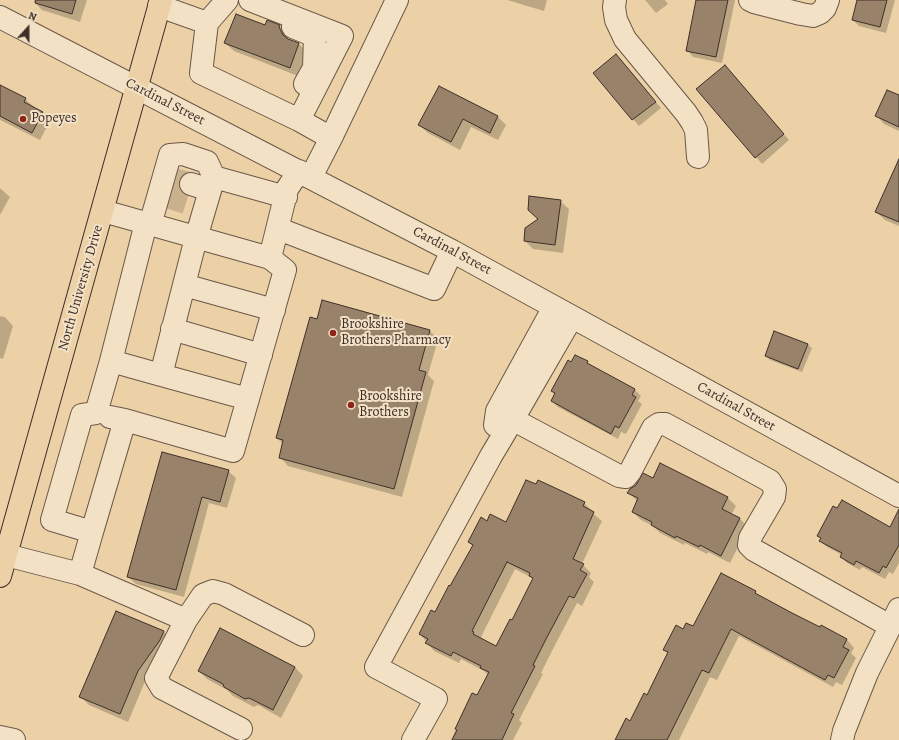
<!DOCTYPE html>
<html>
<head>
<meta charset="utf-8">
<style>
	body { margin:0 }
	#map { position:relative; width:899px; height:740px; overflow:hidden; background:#ecd1a7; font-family:Alegreya,serif }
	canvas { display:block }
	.north { position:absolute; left:8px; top:8px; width:40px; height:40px; -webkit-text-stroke:3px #f3e1c6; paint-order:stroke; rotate:21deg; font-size:11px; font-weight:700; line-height:16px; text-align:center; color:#3e2f28 }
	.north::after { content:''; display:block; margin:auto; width:14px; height:18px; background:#3e2f28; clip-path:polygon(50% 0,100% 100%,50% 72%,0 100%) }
</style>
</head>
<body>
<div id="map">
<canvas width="899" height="740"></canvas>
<div class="north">N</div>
</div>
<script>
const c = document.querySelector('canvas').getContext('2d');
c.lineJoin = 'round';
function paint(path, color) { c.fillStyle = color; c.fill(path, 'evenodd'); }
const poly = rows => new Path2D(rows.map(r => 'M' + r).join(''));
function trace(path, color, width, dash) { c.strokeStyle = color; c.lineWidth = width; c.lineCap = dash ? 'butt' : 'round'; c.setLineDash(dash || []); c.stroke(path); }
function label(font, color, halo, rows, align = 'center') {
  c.font = font + ' Alegreya,serif'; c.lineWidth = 4; c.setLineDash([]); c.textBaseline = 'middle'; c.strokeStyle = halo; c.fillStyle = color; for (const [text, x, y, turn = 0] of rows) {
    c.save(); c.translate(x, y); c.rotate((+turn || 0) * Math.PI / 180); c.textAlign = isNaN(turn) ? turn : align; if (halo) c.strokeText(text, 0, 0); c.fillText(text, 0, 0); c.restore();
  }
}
const shadow = poly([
	[34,0,87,0,80,22,42,10,34,2],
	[507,0,547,0,544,11],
	[645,0,665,0,668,4,656,13],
	[697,0,735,0,722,63,693,57,687,50],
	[858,0,895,0,886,33,859,26,853,20],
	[268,21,280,26,288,34,287,36,289,40,299,44,307,52,298,76,234,51,225,43,266,26],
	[622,61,661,108,639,126,594,73],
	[731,73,789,140,762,164,756,157],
	[439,87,498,117,506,125,498,140,471,127,460,150,428,133,419,125],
	[0,90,25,99,50,121,40,140,0,120],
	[899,96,899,131,884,124,876,115],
	[899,166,899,226,885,220,876,212],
	[0,188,10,197,0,215],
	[560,201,569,209,563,253,533,249,525,241,539,220],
	[323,302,430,331,438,339,428,375,434,381,402,497,288,466,280,457,283,444,277,438,318,320],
	[0,316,5,317,13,326,3,359,0,358],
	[807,344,812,348,802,372,770,360,766,356],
	[587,362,591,366,635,390,641,396,638,401,642,404,626,434,621,432,618,439,558,407,552,401,555,395,552,391,572,363],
	[162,453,228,471,236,478,227,508,209,503,184,597,136,584,128,577],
	[653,479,727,497,736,506,731,515,740,519,748,527,730,563,708,552,707,554,685,543,684,545,660,533,653,526,641,520,633,512,637,501,629,493],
	[584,503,592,511,591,512,602,521,582,564,591,573,589,577,594,582,582,606,577,603,554,647,541,673,543,674,519,720,522,723,513,740,451,740,473,694,478,697,488,675,484,671,461,659,459,663,434,651,420,634,436,614,451,588,473,546,469,542,488,522,506,523],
	[515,569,534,579,512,621,496,647,480,639],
	[899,532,899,563,893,574,889,572,885,579,862,567,860,570,847,563,841,557,842,555,827,547,820,541,821,539,818,536],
	[755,592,760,596,820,628,821,627,847,640,854,648,851,653,856,658,842,685,836,682,833,687,739,636,717,680,710,677,679,740,616,740,631,722,647,696,668,654,665,650,683,630,693,627],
	[116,612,164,632,172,640,146,679,128,722,89,705,81,697],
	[295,667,303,676,281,718,258,705,254,707,233,696,227,690,207,679,199,671]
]);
const building = poly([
	[36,0,76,0,72,14,35,3,36,0],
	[696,0,728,0,716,57,686,51,696,0],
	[857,0,887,0,880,27,852,20,857,0],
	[236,14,265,25,267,20,280,25,279,27,283,35,288,39,299,43,290,68,224,43,236,14],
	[616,54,656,102,632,120,593,73,616,54],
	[725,65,784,134,755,158,696,89,725,65],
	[0,85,26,98,24,102,43,112,32,133,0,116,0,85],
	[439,86,498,116,490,133,463,119,451,142,418,125,439,86],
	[887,90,899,95,899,127,875,116,887,90],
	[899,159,899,222,875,212,899,159],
	[529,196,561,200,555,245,524,241,525,228,538,219,528,210,529,196],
	[322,300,430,330,419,370,426,372,394,489,279,458,283,440,276,438,310,317,317,319,322,300],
	[774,331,808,344,798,369,765,356,774,331],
	[575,355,588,361,587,363,635,389,632,395,636,397,619,428,615,426,611,434,551,401,555,393,551,391,568,360,571,362,575,355],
	[162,452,229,470,220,502,202,497,176,590,127,577,162,452],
	[660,463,728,497,722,509,740,518,721,556,700,545,699,547,676,536,675,538,651,525,652,522,632,512,638,498,627,493,630,489,636,485,643,473,653,478,660,463],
	[526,480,536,484,538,480,566,493,585,502,583,506,594,512,573,559,584,564,580,570,587,574,574,598,569,596,546,639,533,665,535,666,511,713,514,714,502,740,452,740,457,730,455,729,472,693,477,695,489,672,480,668,481,666,453,652,451,656,425,643,428,639,419,634,431,610,435,612,449,585,450,586,473,545,468,542,481,517,487,521,490,514,506,522,526,480],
	[507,562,530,573,529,576,533,578,512,620,510,619,496,646,473,634,474,632,472,631,507,562],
	[842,500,890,527,899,509,899,545,886,568,883,566,879,573,856,561,854,565,840,557,842,553,819,541,821,538,817,536,833,506,837,508,842,500],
	[721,573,756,591,755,593,792,613,820,627,821,625,847,639,843,647,849,650,834,678,828,675,825,680,731,629,709,673,702,670,667,740,615,740,626,718,630,721,644,693,647,695,668,652,663,650,676,625,683,629,686,623,693,626,721,573],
	[116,611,164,631,160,640,138,671,120,714,79,697,116,611],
	[220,628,295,667,273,710,249,698,245,699,224,687,223,684,198,671,220,628]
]);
const minorTunnel = poly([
	[172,178,191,184],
	[167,197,186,203]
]);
const minor = poly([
	[227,0,207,23,201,73,299,120,342,36,250,0],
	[615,0,614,7,616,20,625,39,686,113,692,122,696,130,698,157],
	[750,0,754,2,801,14,813,16,820,13,825,8,828,0],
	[159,6,207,23],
	[0,17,452,251,899,496],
	[293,27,315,36,314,68,305,84],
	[299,120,331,138,397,0],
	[311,177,331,138],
	[191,184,210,190],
	[103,211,270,258,287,189,299,171],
	[146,223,111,361,161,375,196,238,214,177],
	[150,225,170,155,183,154,207,162,214,177,286,197],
	[279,229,434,289,452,251],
	[184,285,274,310],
	[172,329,261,355],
	[161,375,248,399],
	[497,411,619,476,626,477,630,472,653,428,659,424,665,424,770,481,775,489,774,497,750,538,749,545,754,550,890,626],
	[125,420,233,451,285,270,270,258],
	[495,425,497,411,554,307],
	[92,532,125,420,110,417],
	[6,555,80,574,92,532,52,520,82,415,96,413,111,361],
	[80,574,186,620,203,595,213,591,224,594,303,635],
	[186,620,156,678,162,688,241,729],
	[0,737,14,740],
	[413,740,436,699,376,667,491,456,513,419,572,317],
	[842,740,844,731,867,673,899,609]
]);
const major = poly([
	[0,576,161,0]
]);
const markers = [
	[23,119,4,"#8f2418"],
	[333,333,4,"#8f2418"],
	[351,405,4,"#8f2418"]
];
const streetNames = [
	["Cardinal Street",165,102,27],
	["Cardinal Street",452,251,28],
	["North University Drive",81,288,-74],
	["Cardinal Street",736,407,29]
];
const poiNames = [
	["Popeyes",31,119],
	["Brookshire",341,325],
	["Brothers Pharmacy",341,341],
	["Brookshire",359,397],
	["Brothers",359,413]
];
paint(shadow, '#0003');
paint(building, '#98836a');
trace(building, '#3e2f28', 1);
trace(minorTunnel, '#c9b18e', 22, [22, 11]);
trace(minor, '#6a5848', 24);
trace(major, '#3e2f28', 24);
trace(minor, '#f3e1c6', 22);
trace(major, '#ecd1a7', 22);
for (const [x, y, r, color] of markers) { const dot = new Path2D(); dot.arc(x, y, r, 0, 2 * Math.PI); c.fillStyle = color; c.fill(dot); trace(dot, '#f3e1c6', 1.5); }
label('14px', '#3e2f28', '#f3e1c6', streetNames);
label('14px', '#3e2f28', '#f3e1c6', poiNames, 'left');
</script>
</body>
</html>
